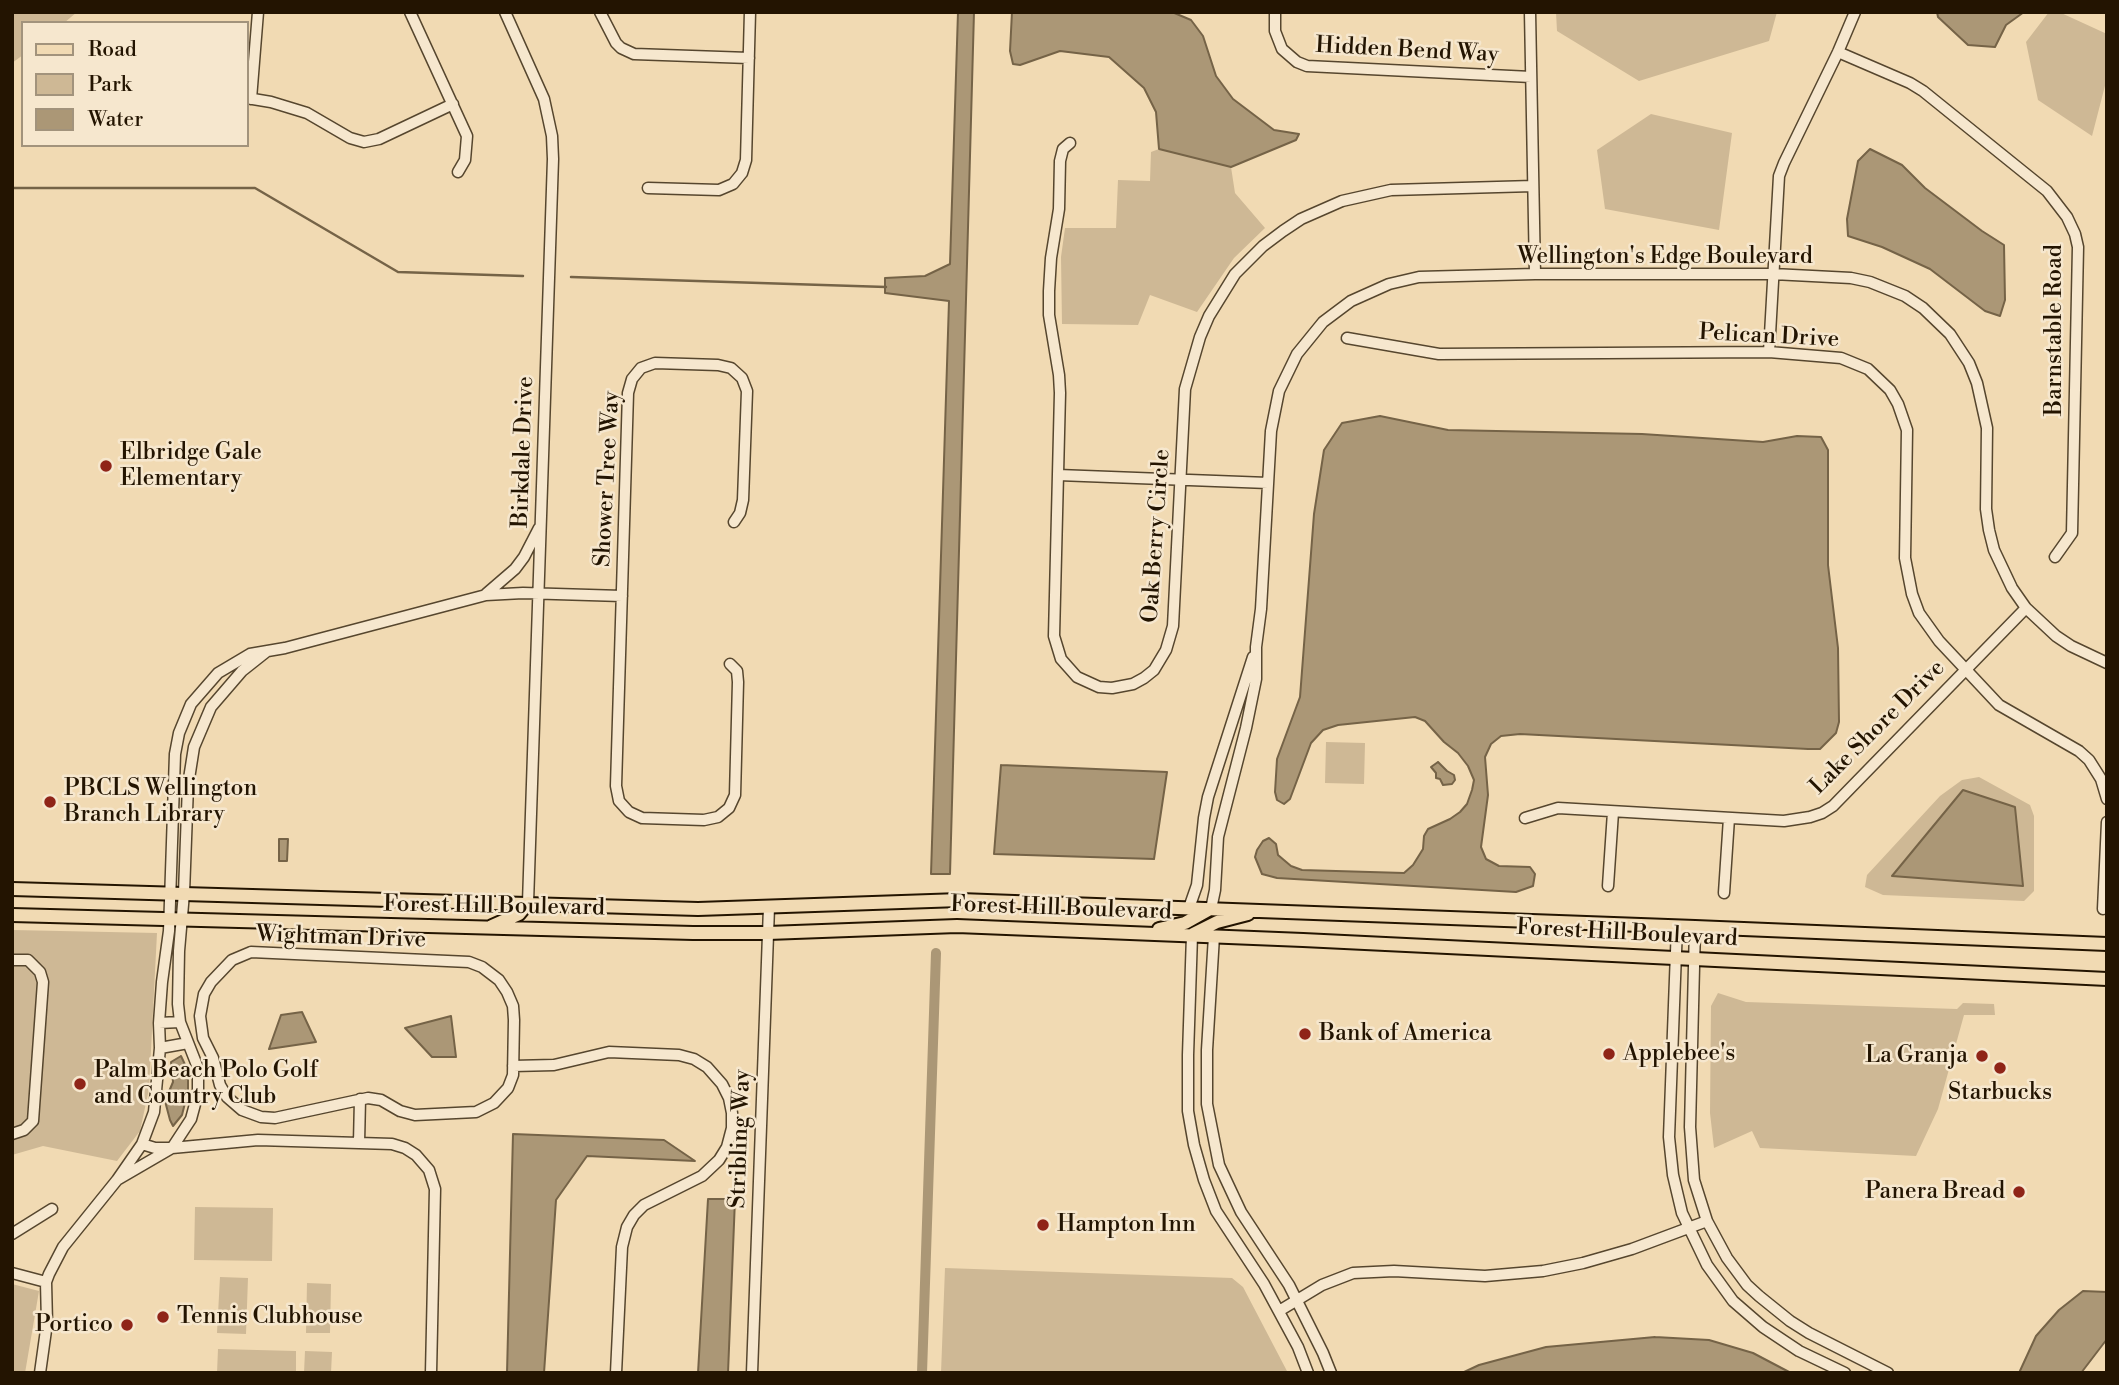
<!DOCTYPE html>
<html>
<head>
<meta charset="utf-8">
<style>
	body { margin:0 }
	#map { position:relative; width:2119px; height:1385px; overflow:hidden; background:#f1dab3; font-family:"Libre Bodoni",serif }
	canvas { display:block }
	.frame { position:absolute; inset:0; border:14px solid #231401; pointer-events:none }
	.legend { position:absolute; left:21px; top:21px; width:228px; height:126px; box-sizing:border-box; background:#f6e7ce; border:2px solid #a2937c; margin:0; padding:9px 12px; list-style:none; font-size:21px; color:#231401 }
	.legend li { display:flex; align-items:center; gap:14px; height:35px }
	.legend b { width:35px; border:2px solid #a2937c }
</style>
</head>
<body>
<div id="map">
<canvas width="2119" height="1385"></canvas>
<div class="frame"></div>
<ul class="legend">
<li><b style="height:9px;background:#f1dab3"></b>Road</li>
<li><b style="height:19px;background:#ceb895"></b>Park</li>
<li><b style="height:19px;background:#ab9776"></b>Water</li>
</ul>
</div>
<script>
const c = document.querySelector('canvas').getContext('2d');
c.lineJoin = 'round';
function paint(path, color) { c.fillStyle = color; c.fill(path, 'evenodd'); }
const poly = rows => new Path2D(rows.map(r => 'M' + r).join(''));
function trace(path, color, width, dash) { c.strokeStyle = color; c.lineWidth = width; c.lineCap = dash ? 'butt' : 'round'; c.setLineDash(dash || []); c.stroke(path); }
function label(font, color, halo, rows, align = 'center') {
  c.font = font + ' "Libre Bodoni",serif'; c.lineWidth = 5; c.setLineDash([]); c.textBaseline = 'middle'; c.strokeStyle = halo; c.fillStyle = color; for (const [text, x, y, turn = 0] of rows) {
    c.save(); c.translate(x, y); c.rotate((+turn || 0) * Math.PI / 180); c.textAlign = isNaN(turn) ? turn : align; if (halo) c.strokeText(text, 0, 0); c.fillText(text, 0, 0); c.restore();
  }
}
const green = poly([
	[12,12,77,12,64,23,23,23,23,55,12,63],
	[1556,12,1777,12,1769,41,1639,81,1557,31],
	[2049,12,2059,12,2107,34,2107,78,2092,136,2038,100,2026,42],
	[1651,114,1732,133,1719,230,1605,209,1597,150],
	[1159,149,1231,167,1235,193,1265,228,1234,258,1197,312,1150,295,1138,325,1062,324,1061,257,1065,228,1116,228,1118,180,1150,181,1151,152],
	[1326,742,1365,743,1364,784,1325,783],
	[1979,777,2030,805,2034,816,2034,891,2024,901,1883,895,1865,887,1867,875,1940,796,1962,780],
	[12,930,157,933,149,1089,140,1131,117,1161,43,1146,12,1155],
	[1718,993,1746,1002,1957,1009,1963,1003,1994,1004,1995,1015,1964,1015,1938,1109,1916,1156,1760,1148,1752,1131,1714,1148,1710,1113,1711,1006],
	[195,1207,273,1208,272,1261,194,1260],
	[945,1268,1232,1278,1243,1287,1288,1373,941,1373],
	[220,1277,248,1278,246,1334,217,1333],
	[307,1283,331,1284,330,1333,306,1333],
	[12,1284,39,1291,25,1373,12,1373],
	[218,1349,296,1351,296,1373,217,1373],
	[305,1351,332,1352,331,1373,304,1373]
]);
const water = poly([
	[958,12,974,12,950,874,931,874,949,301,885,293,885,278,925,276,950,264,958,12],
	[1012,12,1172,12,1191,20,1203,36,1216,76,1233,99,1274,130,1299,134,1296,140,1231,167,1159,149,1156,112,1144,88,1109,57,1060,51,1020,65,1013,64,1010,51,1012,12],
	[1937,12,2024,12,2006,25,1995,47,1968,45,1938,17,1937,12],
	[1870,149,1902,165,1925,188,1982,231,2004,245,2005,300,2000,316,1985,311,1930,269,1882,247,1848,236,1847,219,1858,161,1870,149],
	[1380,416,1448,430,1642,434,1763,442,1797,436,1821,437,1828,450,1828,565,1838,648,1839,722,1836,733,1820,749,1808,749,1520,734,1501,736,1491,744,1485,757,1488,795,1481,847,1486,859,1499,866,1530,867,1535,874,1533,886,1516,892,1277,878,1262,874,1255,857,1257,850,1263,841,1269,838,1276,844,1278,855,1291,866,1302,870,1404,873,1413,865,1423,849,1424,836,1428,829,1450,819,1460,812,1467,804,1472,790,1474,780,1468,766,1458,753,1444,742,1425,721,1415,717,1338,725,1323,730,1311,743,1290,799,1284,804,1277,800,1275,792,1277,759,1300,697,1314,514,1324,450,1342,423,1380,416],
	[1438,762,1447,771,1454,775,1455,780,1452,784,1443,785,1440,779,1436,778,1436,773,1431,767,1438,762],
	[1001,765,1167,772,1154,859,994,854,1001,765],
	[1963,790,2015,807,2023,886,1892,876,1963,790],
	[279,839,288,839,287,861,279,861,279,839],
	[302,1012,316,1042,269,1049,281,1015,302,1012],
	[451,1016,456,1057,432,1057,405,1028,451,1016],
	[181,1056,188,1071,188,1091,182,1115,173,1126,170,1120,165,1101,173,1082,171,1062,181,1056],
	[513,1134,664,1140,695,1161,587,1156,556,1200,544,1373,507,1373,513,1134],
	[708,1199,735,1199,728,1373,698,1373,708,1199],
	[2083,1291,2107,1292,2107,1339,2081,1373,2019,1373,2036,1336,2059,1310,2083,1291],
	[1655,1337,1709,1340,1753,1353,1791,1373,1462,1373,1479,1365,1546,1347,1655,1337]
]);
const stream = poly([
	[12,188,255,188,398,272,523,276],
	[571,277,886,287]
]);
const canal = poly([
	[922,1373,936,953]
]);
const minor = poly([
	[410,12,467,136,465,160,458,172],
	[505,12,544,99,552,136,553,159,528,903],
	[600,12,616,43,621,48,634,54,749,58],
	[1275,12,1275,31,1282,49,1297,62,1307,66,1531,77],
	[1530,12,1535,274],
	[1838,52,1910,83,1923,91,2047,191,2067,217,2075,234,2078,247,2072,533,2055,557],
	[247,98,271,102,307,113,350,138,364,142,379,139,453,104],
	[251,99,258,12],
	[1070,143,1063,149,1060,161,1059,209,1051,258,1049,291,1049,315,1059,375,1060,393,1054,636,1061,659,1077,677,1099,687,1112,688,1133,684,1144,678,1154,670,1166,650,1173,626,1185,389,1200,337,1209,316,1235,274,1263,246,1283,231,1301,219,1342,201,1391,190,1533,186],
	[648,188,719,190,733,184,742,173,746,160,750,12],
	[1347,338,1439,354,1769,352,1841,358,1868,369,1890,390,1898,404,1907,430,1905,558,1912,594,1919,613,1939,641,1999,705,2079,751,2089,760,2101,779,2107,799],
	[1769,352,1779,176,1784,163,1838,52,1855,12],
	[1058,475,1268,483],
	[486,594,515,569,524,557,539,528],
	[266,652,242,671,211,707,194,747,188,785,184,893,179,951,178,1004,180,1022,198,1068,198,1093,191,1119,172,1148,117,1180,142,1144,154,1112,160,1048,159,1023,162,982,169,931,175,754,179,733,191,704,218,673,250,654,285,648,486,595,523,593,622,596],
	[730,664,737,671,738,682,735,795,729,808,718,817,704,820,642,818,629,812,619,801,616,786,628,393,632,379,641,368,655,363,718,365,731,368,742,378,747,391,743,500,740,513,734,522],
	[1525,818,1558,808,1784,821,1810,817,1822,813,1833,806,2026,608],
	[1608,886,1613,812],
	[1724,893,1729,818],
	[1189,908,1197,885,1204,818,1208,797,1253,657],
	[1211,909,1215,890,1218,837,1246,728,1256,679,1256,647,1261,609,1271,431,1279,391,1297,354,1323,322,1351,301,1389,284,1419,277,1535,274,1773,274,1851,278,1870,282,1905,296,1923,308,1950,334,1969,363,1977,383,1987,428,1986,509,1989,530,1994,550,2012,588,2026,608,2056,636,2071,646,2107,663],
	[2103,909,2107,822],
	[1677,926,1669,1137,1673,1175,1682,1213,1707,1265,1733,1301,1763,1327,1799,1351,1845,1373],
	[1695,927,1690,1127,1694,1180,1707,1221,1727,1258,1747,1285,1759,1296,1790,1321,1809,1333,1888,1373],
	[1192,935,1188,1055,1188,1111,1194,1145,1204,1180,1216,1211,1264,1284,1298,1347,1308,1373],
	[1214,936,1207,1050,1207,1104,1219,1165,1241,1212,1289,1285,1323,1353,1331,1373],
	[251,952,469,962,482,967,499,980,507,992,513,1006,514,1020,513,1075,508,1088,494,1103,476,1112,415,1115,400,1111,381,1100,368,1098,275,1118,261,1117,242,1110,227,1097,220,1085,213,1058,203,1038,200,1016,204,994,211,982,232,960,251,952],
	[12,960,28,960,40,972,43,982,33,1121,24,1130,12,1134],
	[159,1023,180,1022],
	[160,1048,188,1043],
	[513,1066,554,1065,609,1052,679,1055,694,1059,707,1067,722,1084,729,1098,732,1113,732,1128,727,1147,719,1160,702,1176,644,1205,634,1215,627,1227,622,1247,616,1373],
	[359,1143,360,1099],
	[142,1144,155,1148,172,1148,258,1140,359,1143,392,1144,405,1148,416,1155,429,1170,435,1189,431,1373],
	[12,1234,52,1209],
	[12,1273,46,1282],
	[1279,1311,1322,1285,1353,1273,1394,1271,1485,1276,1543,1271,1583,1263,1632,1249,1707,1221],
	[40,1373,47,1323,46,1282,49,1274,63,1247,117,1180],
	[752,1373,769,907]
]);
const major = poly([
	[12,889,698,909,960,900,1695,927,2107,944],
	[12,915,693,933,768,933,957,926,1303,940,2107,979],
	[492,926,519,914,528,903],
	[1159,929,1185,923,1210,909],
	[1193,934,1217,922,1248,914]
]);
const markers = [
	[106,466,7,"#8f2418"],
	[50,802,7,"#8f2418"],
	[1305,1034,7,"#8f2418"],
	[1609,1054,7,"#8f2418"],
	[1982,1056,7,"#8f2418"],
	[2000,1068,7,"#8f2418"],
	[80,1084,7,"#8f2418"],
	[2019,1192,7,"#8f2418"],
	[1043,1225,7,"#8f2418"],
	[163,1317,7,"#8f2418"],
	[127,1325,7,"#8f2418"]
];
const streetNames = [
	["Hidden Bend Way",1407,51,3],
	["Wellington's Edge Boulevard",1665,257],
	["Barnstable Road",2055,330,-90],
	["Pelican Drive",1769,337,3],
	["Birkdale Drive",524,452,-88],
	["Shower Tree Way",608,479,-87],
	["Oak Berry Circle",1157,536,-86],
	["Lake Shore Drive",1878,728,-45],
	["Forest Hill Boulevard",494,907,1],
	["Forest Hill Boulevard",1061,909,2],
	["Forest Hill Boulevard",1627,934,3],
	["Wightman Drive",341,938,2],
	["Stribling Way",741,1139,-88]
];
const poiNames = [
	["Elbridge Gale",120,453],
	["Elementary",120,479],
	["PBCLS Wellington",64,789],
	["Branch Library",64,815],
	["Bank of America",1319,1034],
	["Applebee's",1623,1054],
	["La Granja",1968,1056,"right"],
	["Palm Beach Polo Golf",94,1071],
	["and Country Club",94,1097],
	["Starbucks",2000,1093,"center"],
	["Panera Bread",2005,1192,"right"],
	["Hampton Inn",1057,1225],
	["Tennis Clubhouse",177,1317],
	["Portico",113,1325,"right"]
];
paint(green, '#ceb895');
paint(water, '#ab9776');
trace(water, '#756347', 2);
trace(stream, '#756347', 2.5);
trace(canal, '#ab9776', 10);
trace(minor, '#56462e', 13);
trace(major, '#231401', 16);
trace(minor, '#f6e7ce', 10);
trace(major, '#f1dab3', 12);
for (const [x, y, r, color] of markers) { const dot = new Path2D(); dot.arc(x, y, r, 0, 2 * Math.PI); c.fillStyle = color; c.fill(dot); trace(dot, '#f6e7ce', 2.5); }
label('23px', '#231401', '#f6e7ce', streetNames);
label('23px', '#231401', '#f6e7ce', poiNames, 'left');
</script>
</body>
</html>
